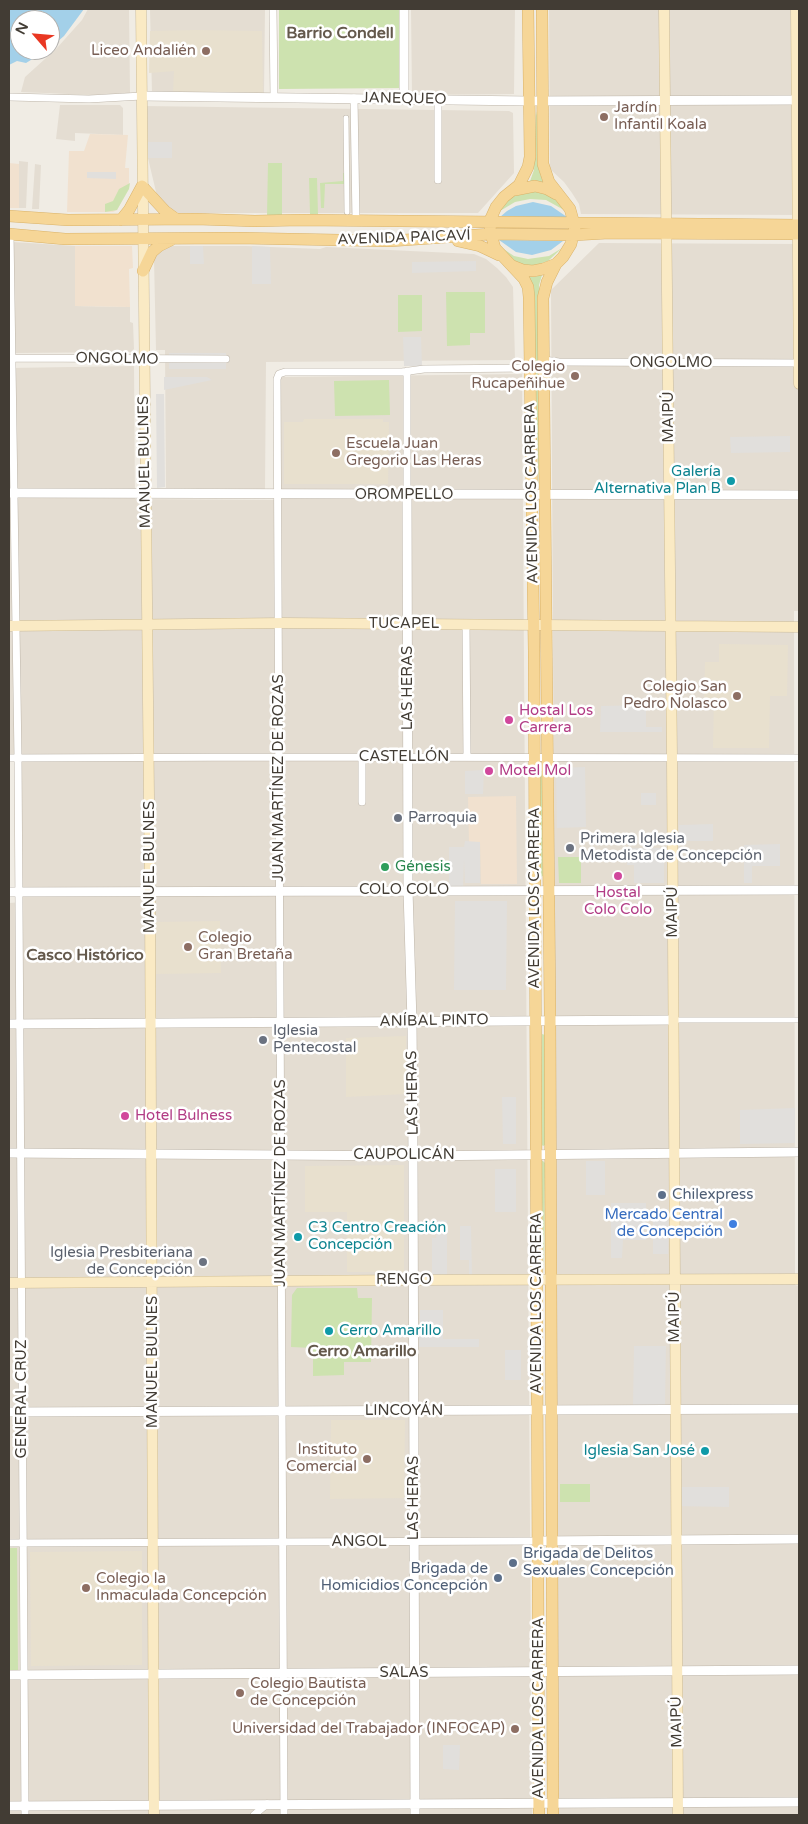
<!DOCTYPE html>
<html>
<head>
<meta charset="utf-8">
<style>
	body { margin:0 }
	#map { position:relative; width:808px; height:1824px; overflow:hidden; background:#f0ece4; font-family:"Varela Round",sans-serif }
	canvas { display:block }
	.frame { position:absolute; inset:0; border:10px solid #423c34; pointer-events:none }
	.north { position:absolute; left:10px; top:10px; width:50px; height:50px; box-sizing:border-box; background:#fff; border:1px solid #b3b1ae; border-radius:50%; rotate:297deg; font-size:14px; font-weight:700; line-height:20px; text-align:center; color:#423c34 }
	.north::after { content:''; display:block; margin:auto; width:18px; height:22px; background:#e93722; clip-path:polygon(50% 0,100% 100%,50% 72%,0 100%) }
</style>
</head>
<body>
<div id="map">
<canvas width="808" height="1824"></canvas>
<div class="frame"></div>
<div class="north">N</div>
</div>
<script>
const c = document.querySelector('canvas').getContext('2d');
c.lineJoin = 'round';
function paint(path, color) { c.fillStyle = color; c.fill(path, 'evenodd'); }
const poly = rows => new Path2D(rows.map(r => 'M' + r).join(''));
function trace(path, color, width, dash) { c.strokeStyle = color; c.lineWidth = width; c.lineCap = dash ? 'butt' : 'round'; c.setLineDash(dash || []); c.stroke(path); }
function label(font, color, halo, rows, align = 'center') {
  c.font = font + ' "Varela Round",sans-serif'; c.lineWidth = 5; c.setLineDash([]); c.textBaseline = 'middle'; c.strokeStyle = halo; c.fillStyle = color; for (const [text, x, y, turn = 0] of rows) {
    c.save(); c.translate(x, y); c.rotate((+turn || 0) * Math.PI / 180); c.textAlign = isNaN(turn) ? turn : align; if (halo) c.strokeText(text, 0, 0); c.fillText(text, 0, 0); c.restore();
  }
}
const residential = poly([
	[88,9,129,9,130,93,91,95,21,92,25,77,56,49,82,20],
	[150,9,265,9,264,93,152,93],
	[411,9,515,9,514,94,412,95],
	[549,9,799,9,799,215,581,214,579,204,572,193,564,182,550,169],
	[60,105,120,105,123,108,123,135,75,133,75,141,56,139],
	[144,106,509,111,513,113,514,173,478,213,178,213,171,211,157,196,147,154],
	[19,161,28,162,26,208,19,208],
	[35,164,41,165,39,209,32,209],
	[13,242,75,246,76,306,130,307,130,322,133,323,134,349,131,352,15,353],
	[599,243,799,244,799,611,794,611,795,1285,799,1286,799,1815,559,1815,556,1667,554,827,551,290],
	[171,246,246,246,320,249,326,247,474,254,486,259,497,268,506,277,513,287,515,360,266,362,265,489,166,488,165,350,156,350,154,259,160,251],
	[134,366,135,499,279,500,280,377,522,374,532,1815,9,1815,9,903,23,902,21,754,9,754,9,368]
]);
const commercial = poly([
	[90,134,128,135,125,168,129,168,129,187,117,210,113,212,67,212,69,151,84,151],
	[9,163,19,164,19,208,9,208],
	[75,246,132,246,133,268,129,269,130,307,75,306],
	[516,796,517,884,481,884,480,842,469,842,468,797]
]);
const education = poly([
	[195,30,262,31,263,93,173,94,174,71,149,73,150,31],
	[304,419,383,419,383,422,389,422,388,484,284,484,284,422,303,422],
	[719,644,788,645,787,696,770,696,769,748,713,748,714,700,704,699,705,662,719,662],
	[220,921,221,973,156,974,155,922],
	[406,1036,406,1094,346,1097,346,1038],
	[404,1165,404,1272,347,1272,347,1212,305,1212,305,1166],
	[331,1420,405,1420,404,1498,330,1499],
	[142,1551,142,1665,31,1666,30,1552]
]);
const green = poly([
	[279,9,399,9,400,88,279,89],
	[536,111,538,121,538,166,543,183,529,184,534,170],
	[268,163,282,163,282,216,267,216],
	[343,173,345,173,345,184,325,184,324,208,321,208,320,183,343,181],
	[309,178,317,178,318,214,310,214],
	[130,183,129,189,117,210,105,212,105,204,113,201,119,189],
	[530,191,544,193,555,199,564,210,546,200,530,199,515,202,500,211,503,204,514,195],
	[502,248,514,256,528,259,549,256,562,248,548,261,534,266,522,265,513,260],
	[542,275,539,285,539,492,536,394,528,276,534,277],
	[446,292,485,292,485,333,470,333,470,345,447,346],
	[398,295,422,295,422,331,398,332],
	[389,380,390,415,335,416,334,381],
	[539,771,542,771,543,876,540,877],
	[558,857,581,857,581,883,559,883],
	[542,1034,545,1035,545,1145,543,1146,541,1144],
	[541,1161,543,1161,545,1163,544,1274],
	[297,1288,357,1288,358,1298,372,1298,371,1362,344,1362,344,1375,313,1376,313,1348,291,1347,292,1295],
	[560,1484,590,1484,590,1502,560,1502],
	[9,1548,17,1548,18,1671,9,1671]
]);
const parking = poly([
	[146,142,172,142,172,158,147,158],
	[87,172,116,172,116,179,87,178],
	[190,246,203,246,204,264,190,264],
	[252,246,270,247,271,284,252,284],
	[476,261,476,271,412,273,412,262],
	[403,337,421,337,422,366,404,366],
	[169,353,226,353,226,369,169,369],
	[164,377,207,377,212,380,164,390],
	[156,394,164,394,165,487,157,488],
	[790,436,790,452,731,453,730,437],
	[646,705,646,727,662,727,662,732,600,732,601,706],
	[585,767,586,827,557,828,556,768],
	[484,770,483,794,465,794,465,771],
	[641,793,656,793,656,805,641,805],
	[713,824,713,841,679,841,679,825],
	[465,841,480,842,480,883,465,883,464,860,463,888,449,887,449,847,464,847],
	[780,844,780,866,752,866,752,883,744,883,744,845],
	[627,848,664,848,664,883,634,883,634,865,627,865],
	[455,901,507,901,506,990,454,990],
	[502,1097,516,1097,516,1144,503,1144],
	[795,1108,795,1143,740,1144,740,1110],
	[586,1161,605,1161,605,1195,586,1195],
	[495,1169,516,1169,516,1212,495,1212],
	[611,1203,646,1203,646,1240,623,1240,622,1258,611,1258],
	[653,1209,669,1209,668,1254,653,1254],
	[437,1220,447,1220,447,1276,432,1276,432,1238,436,1238],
	[460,1226,471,1226,472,1275,469,1275,469,1260,460,1260],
	[420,1310,443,1310,443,1339,479,1339,479,1347,419,1347],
	[634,1346,666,1346,665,1406,633,1405],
	[505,1350,521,1350,521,1380,505,1380],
	[674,1487,729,1487,729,1507,673,1506],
	[443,1745,460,1745,459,1770,443,1769]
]);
const water = poly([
	[9,9,84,9,64,36,50,48,50,20,20,20,20,50,47,50,26,63,17,61,9,65],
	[533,202,551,206,567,217,500,217,507,211,516,206],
	[499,240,563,241,551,250,532,255,516,252]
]);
const pedestrian = poly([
	[346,118,347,212],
	[674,1020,799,1020]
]);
const minor = poly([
	[273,9,274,98],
	[10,97,89,99,142,96],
	[354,98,356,220],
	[438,180,438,99],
	[10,234,18,758,25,1815],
	[9,358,226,359],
	[544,360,559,362,799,363],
	[407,371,407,495],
	[466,624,467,757],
	[9,758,279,757,799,758],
	[362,802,362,757],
	[9,1543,539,1541],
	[254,1815,267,1804],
	[284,1815,277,379,279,374,285,372,402,372,424,369,530,368]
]);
const tertiary = poly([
	[142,96,529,101,799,100],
	[404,99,404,9],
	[9,493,799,495],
	[407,495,408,890,412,1022,413,1156,415,1815],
	[9,892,799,890],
	[9,1024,674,1020],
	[9,1153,413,1156,799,1152],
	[9,1412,799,1409],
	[539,1541,799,1539],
	[9,1675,799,1670],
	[9,1806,799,1802]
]);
const secondary = poly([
	[141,9,150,897,154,1815],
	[664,9,672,758,678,1815],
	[796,9,799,384],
	[9,626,283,623,799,627],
	[9,1283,413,1280,799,1279]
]);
const primary = poly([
	[528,9,530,157,528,167,519,185,504,197,496,207,491,218,490,231,495,248,524,279,528,287,529,297,534,652,539,1815],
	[542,9,543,164,549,182,570,209,575,227,571,244,563,257,556,264,547,282,543,298,550,1012,553,1815],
	[515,190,535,186,547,189,556,194],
	[9,216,68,220,196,219,255,221,301,220,799,225],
	[121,220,129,210,142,186,165,211,176,219],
	[9,234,65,239,238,238,390,241,490,234,574,235,609,233,799,234],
	[458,241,480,246,499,255],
	[513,266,523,270,533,271,543,269,556,264],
	[143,271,152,252,159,246,171,240]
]);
const markers = [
	[206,51,5,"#8d6e63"],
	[604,117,5,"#8d6e63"],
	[575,376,5,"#8d6e63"],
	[336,453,5,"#8d6e63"],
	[731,481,5,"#0f9aa8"],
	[737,696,5,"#8d6e63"],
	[509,720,5,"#d1479c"],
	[489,771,5,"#d1479c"],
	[398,818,5,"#6b7280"],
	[570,848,5,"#6b7280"],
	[385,867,5,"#2e9e5b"],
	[618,876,5,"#d1479c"],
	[188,947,5,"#8d6e63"],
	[263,1040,5,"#6b7280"],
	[125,1116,5,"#d1479c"],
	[662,1195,5,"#5c6f8a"],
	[733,1224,5,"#3f7fe0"],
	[298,1237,5,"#0f9aa8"],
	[203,1262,5,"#6b7280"],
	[329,1331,5,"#0f9aa8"],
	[705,1451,5,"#0f9aa8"],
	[367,1459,5,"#8d6e63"],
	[513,1563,5,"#5c6f8a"],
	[498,1578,5,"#5c6f8a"],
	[86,1588,5,"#8d6e63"],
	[240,1693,5,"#8d6e63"],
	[515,1729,5,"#8d6e63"]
];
const educationNames = [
	["Liceo Andalién",196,51],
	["Jardín",614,108,"left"],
	["Infantil Koala",614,125,"left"],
	["Colegio",565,367],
	["Rucapeñihue",565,384],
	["Escuela Juan",346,444,"left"],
	["Gregorio Las Heras",346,461,"left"],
	["Colegio San",727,687],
	["Pedro Nolasco",727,704],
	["Colegio",198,938,"left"],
	["Gran Bretaña",198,955,"left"],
	["Instituto",357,1450],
	["Comercial",357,1467],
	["Colegio la",96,1579,"left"],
	["Inmaculada Concepción",96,1596,"left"],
	["Colegio Bautista",250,1684,"left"],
	["de Concepción",250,1701,"left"],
	["Universidad del Trabajador (INFOCAP)",505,1729]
];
const streetNames = [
	["JANEQUEO",404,99,1],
	["AVENIDA PAICAVÍ",404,238,-2],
	["ONGOLMO",117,359,1],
	["ONGOLMO",671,363],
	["MAIPÚ",669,417,-90],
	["MANUEL BULNES",145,462,-91],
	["AVENIDA LOS CARRERA",532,493,-91],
	["OROMPELLO",404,495],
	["TUCAPEL",404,624],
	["LAS HERAS",408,688,-90],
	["CASTELLÓN",404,757],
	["JUAN MARTÍNEZ DE ROZAS",279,778,-90],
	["MANUEL BULNES",150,867,-90],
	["COLO COLO",404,890],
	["AVENIDA LOS CARRERA",535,898,-90],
	["MAIPÚ",673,912,-90],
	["ANÍBAL PINTO",434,1021,-1],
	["LAS HERAS",413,1093,-91],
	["CAUPOLICÁN",404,1155],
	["JUAN MARTÍNEZ DE ROZAS",281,1183,-90],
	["RENGO",404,1280],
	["AVENIDA LOS CARRERA",537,1303,-90],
	["MAIPÚ",675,1317,-90],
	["MANUEL BULNES",153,1362,-90],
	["GENERAL CRUZ",22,1399,-90],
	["LINCOYÁN",404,1411],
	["LAS HERAS",414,1498,-90],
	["ANGOL",359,1542],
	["SALAS",404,1673],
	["AVENIDA LOS CARRERA",539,1708,-90],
	["MAIPÚ",677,1722,-91]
];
const cultureNames = [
	["Galería",721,472],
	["Alternativa Plan B",721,489],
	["C3 Centro Creación",308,1228,"left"],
	["Concepción",308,1245,"left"],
	["Cerro Amarillo",339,1331,"left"],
	["Iglesia San José",695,1451]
];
const hotelNames = [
	["Hostal Los",519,711],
	["Carrera",519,728],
	["Motel Mol",499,771],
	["Hostal",618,893,"center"],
	["Colo Colo",618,910,"center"],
	["Hotel Bulness",135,1116]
];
const worshipNames = [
	["Parroquia",408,818],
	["Primera Iglesia",580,839],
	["Metodista de Concepción",580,856],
	["Iglesia",273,1031],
	["Pentecostal",273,1048],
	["Iglesia Presbiteriana",193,1253,"right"],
	["de Concepción",193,1270,"right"]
];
const leisureNames = [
	["Génesis",395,867]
];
const serviceNames = [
	["Chilexpress",672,1195],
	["Brigada de Delitos",523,1554],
	["Sexuales Concepción",523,1571],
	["Brigada de",488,1569,"right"],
	["Homicidios Concepción",488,1586,"right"]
];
const shopNames = [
	["Mercado Central",723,1215],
	["de Concepción",723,1232]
];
const neighbourhoodNames = [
	["Barrio Condell",340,34],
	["Casco Histórico",85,956],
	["Cerro Amarillo",362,1352]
];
paint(residential, '#e4ddd2');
paint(commercial, '#f1e1cf');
paint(education, '#e8e0ce');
paint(green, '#cde2af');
paint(parking, '#e1dfdc');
paint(water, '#a3d0e9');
trace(pedestrian, '#beb6aa', 6);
trace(minor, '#beb6aa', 8);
trace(tertiary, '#beb6aa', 10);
trace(secondary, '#cdbc96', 11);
trace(primary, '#d9b269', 12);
trace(pedestrian, '#fff', 5);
trace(minor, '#fff', 7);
trace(tertiary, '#fff', 9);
trace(secondary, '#faeac4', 10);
trace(primary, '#f6d697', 11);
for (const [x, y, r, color] of markers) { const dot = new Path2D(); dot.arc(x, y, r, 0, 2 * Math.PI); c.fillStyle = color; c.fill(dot); trace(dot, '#fff', 2); }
label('15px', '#785e54', '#fff', educationNames, 'right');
label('15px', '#423c34', '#fff', streetNames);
label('15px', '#0d838f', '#fff', cultureNames, 'right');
label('15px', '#b23c85', '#fff', hotelNames, 'left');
label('15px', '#5b616d', '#fff', worshipNames, 'left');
label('15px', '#27864d', '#fff', leisureNames, 'left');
label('15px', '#4e5e75', '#fff', serviceNames, 'left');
label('15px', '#366cbe', '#fff', shopNames, 'right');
label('bold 16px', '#64594c', '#fff', neighbourhoodNames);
</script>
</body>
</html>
